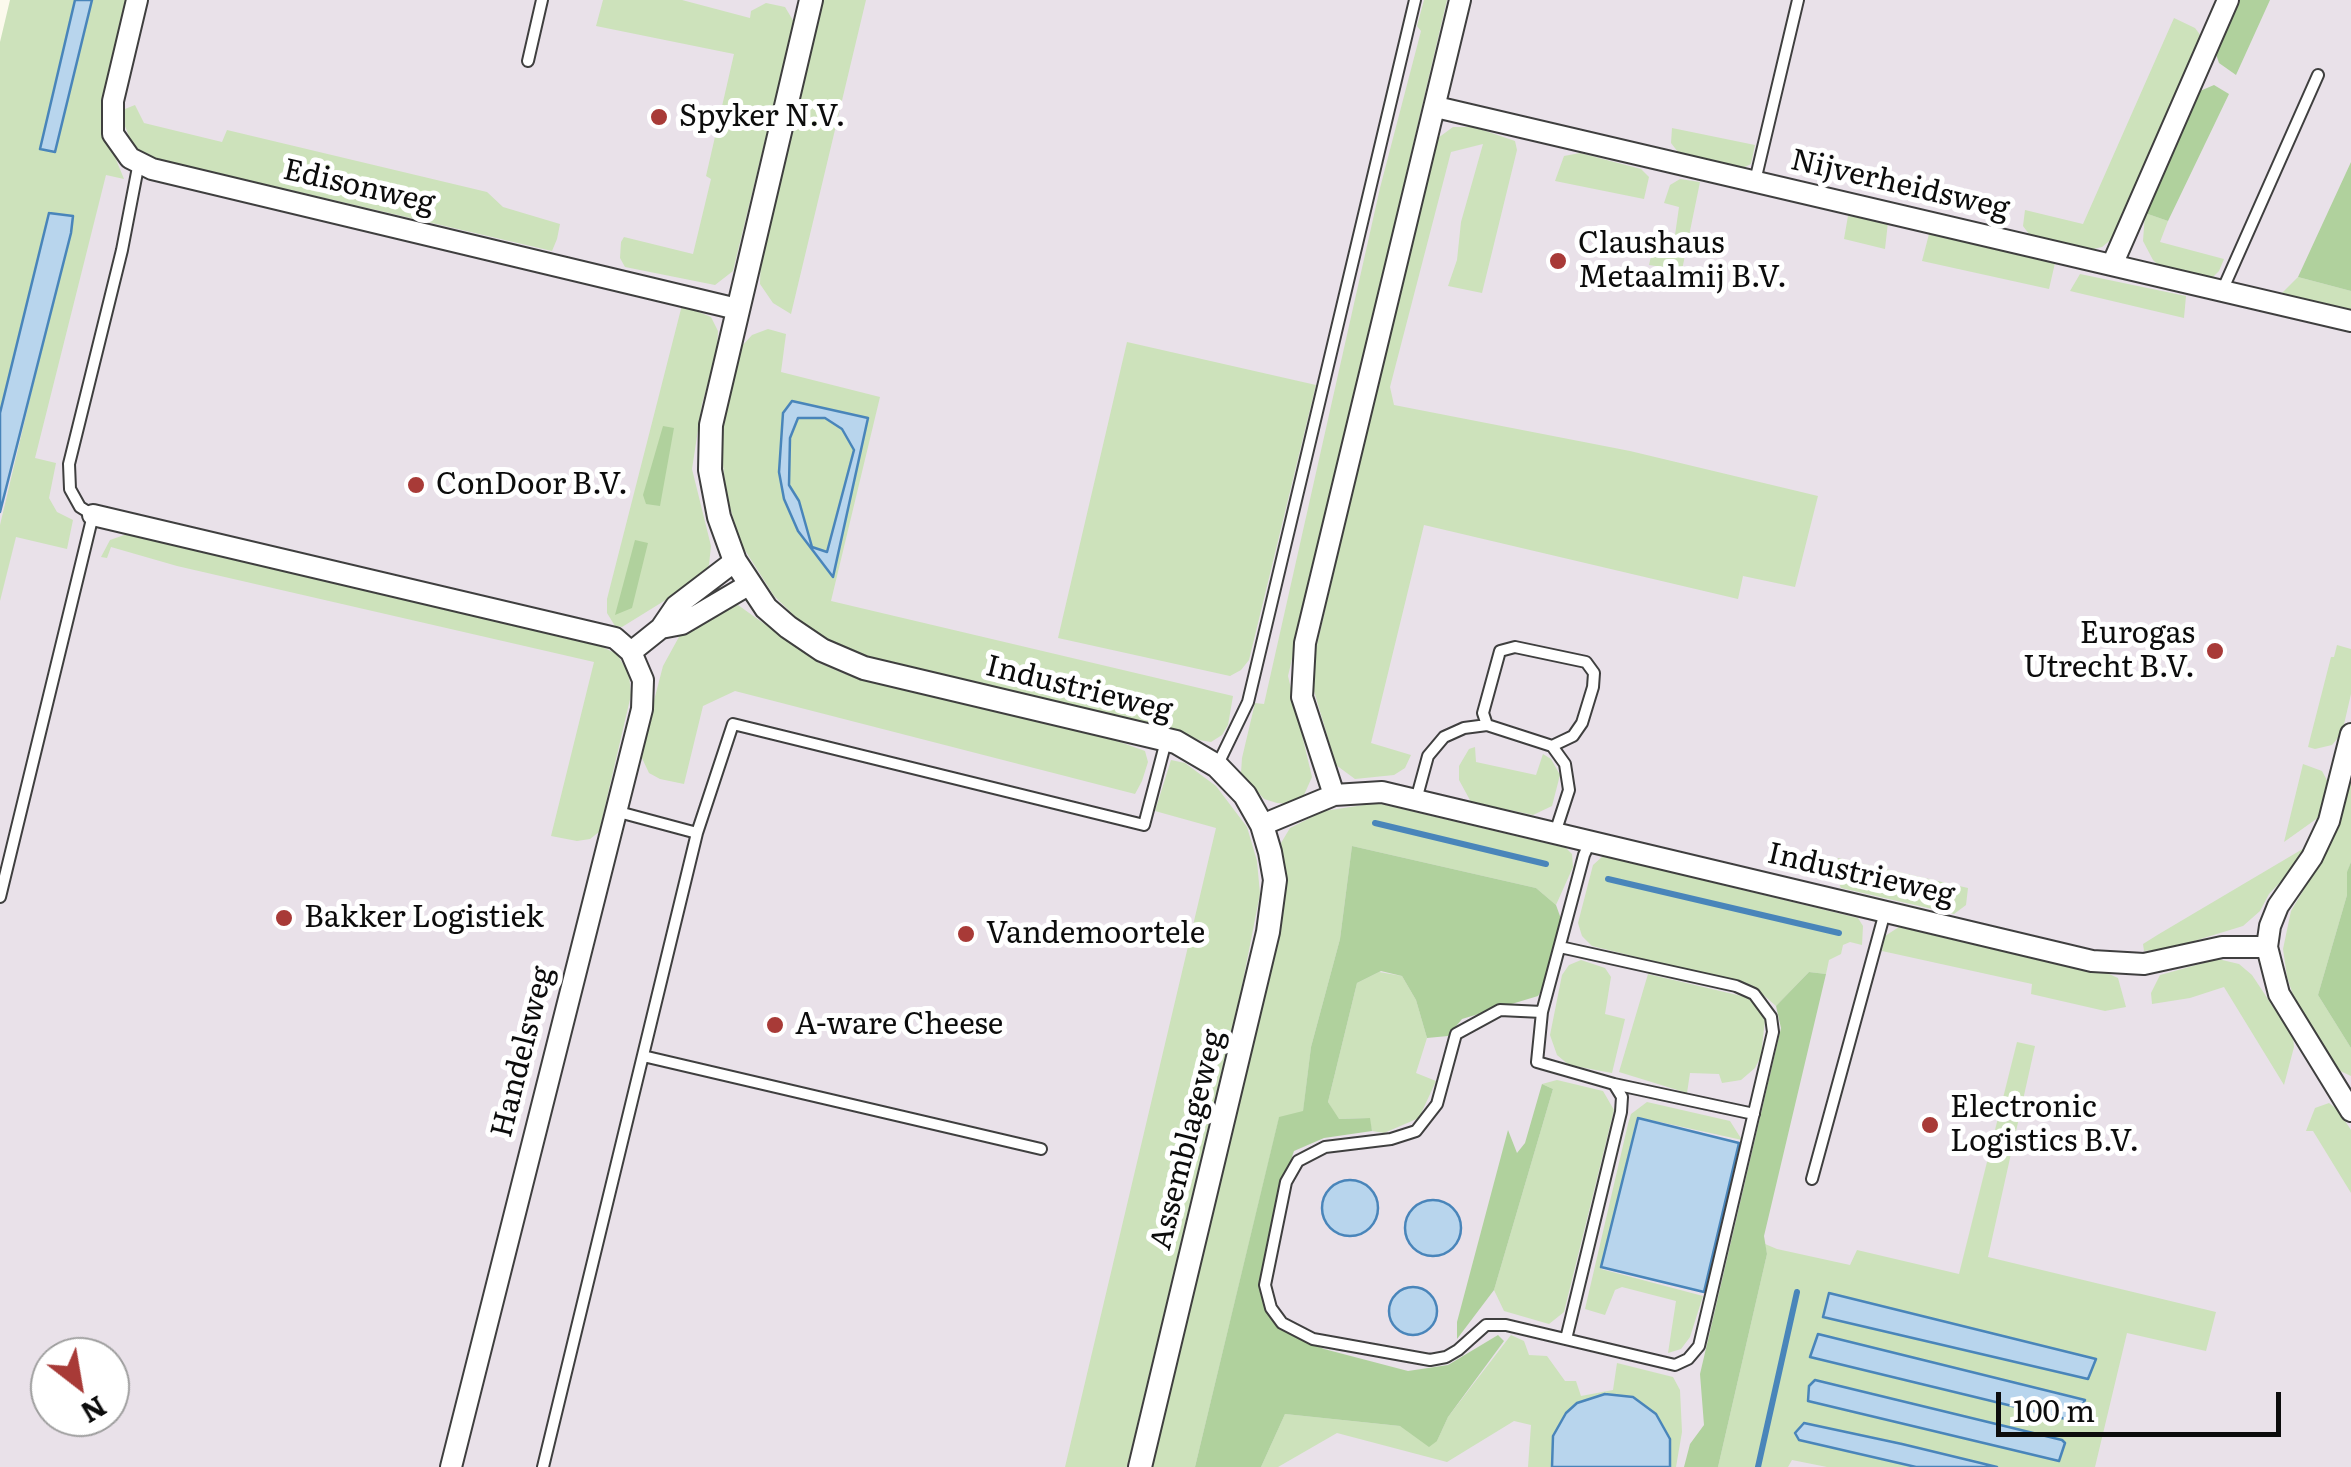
<!DOCTYPE html>
<html>
<head>
<meta charset="utf-8">
<style>
	body { margin:0 }
	#map { position:relative; width:2351px; height:1467px; overflow:hidden; background:#fcfaed; font-family:Literata,serif }
	canvas { display:block }
	.north { position:absolute; left:30px; top:1337px; width:100px; height:100px; box-sizing:border-box; background:#fff; border:2px solid #9e9e9e; border-radius:50%; rotate:149deg; font-size:28px; font-weight:700; line-height:40px; text-align:center; color:#0c0c0c }
	.north::after { content:''; display:block; margin:auto; width:35px; height:45px; background:#a83a37; clip-path:polygon(50% 0,100% 100%,50% 72%,0 100%) }
	.scale { position:absolute; left:1996px; top:1392px; width:285px; height:45px; box-sizing:border-box; border:5px solid #0c0c0c; border-top:0; padding-left:12px; font-size:30px; line-height:35px; white-space:nowrap; color:#0c0c0c; -webkit-text-stroke:8px #fff; paint-order:stroke }
</style>
</head>
<body>
<div id="map">
<canvas width="2351" height="1467"></canvas>
<div class="north">N</div>
<div class="scale">100 m</div>
</div>
<script>
const c = document.querySelector('canvas').getContext('2d');
c.lineJoin = 'round';
function paint(path, color) { c.fillStyle = color; c.fill(path, 'evenodd'); }
const poly = rows => new Path2D(rows.map(r => 'M' + r).join(''));
function trace(path, color, width, dash) { c.strokeStyle = color; c.lineWidth = width; c.lineCap = dash ? 'butt' : 'round'; c.setLineDash(dash || []); c.stroke(path); }
function label(font, color, halo, rows, align = 'center') {
  c.font = font + ' Literata,serif'; c.lineWidth = 10; c.setLineDash([]); c.textBaseline = 'middle'; c.strokeStyle = halo; c.fillStyle = color; for (const [text, x, y, turn = 0] of rows) {
    c.save(); c.translate(x, y); c.rotate((+turn || 0) * Math.PI / 180); c.textAlign = isNaN(turn) ? turn : align; if (halo) c.strokeText(text, 0, 0); c.fillText(text, 0, 0); c.restore();
  }
}
const industrial = poly([
	[84,0,2351,0,2351,1467,0,1467,0,470],
	[50,1357,110,1357,110,1417,50,1417]
]);
const green = poly([
	[10,0,75,0,40,148,54,152,92,0,128,0,102,105,102,125,124,179,106,175,35,458,56,463,49,498,57,512,73,520,67,549,16,537,0,601,0,525,73,217,49,213,0,413,0,42],
	[603,0,682,0,750,18,751,11,766,3,785,7,794,22,733,271,715,285,625,267,620,258,621,242,624,237,693,254,711,179,706,176,734,54,596,26],
	[823,0,866,0,791,314,773,303,760,284,761,250],
	[1424,0,1447,0,1288,676,1312,777,1304,795,1290,804,1277,803,1264,799,1241,773,1242,758,1255,703,1264,704,1380,188,1421,31,1417,26],
	[2174,18,2195,28,2201,36,2113,238,2102,247,2089,250,2032,238,2023,226,2025,210,2083,224],
	[135,105,144,123,222,142,227,130,487,192,503,207,560,224,557,239,552,251,157,159,141,153,130,139,123,121,125,109],
	[1453,127,1474,127,1515,141,1517,150,1482,293,1448,286,1457,260,1461,222,1483,144,1451,152,1390,387,1394,405,1630,451,1818,496,1795,587,1743,576,1738,599,1424,525,1371,743,1411,755,1405,768,1394,775,1355,779,1336,765,1313,688,1314,658,1394,311,1438,138],
	[1672,128,1755,145,1751,164,1743,168,1678,152,1671,143],
	[1580,153,1641,169,1649,177,1644,199,1555,181,1564,156],
	[1680,179,1700,182,1682,270,1649,265,1655,239,1674,242,1679,207,1664,203,1670,185],
	[2145,213,2168,221,2160,242,2224,259,2219,271,2211,279,2161,268,2153,260,2143,241],
	[1848,216,1888,222,1885,249,1844,239],
	[1929,234,2055,263,2049,289,1922,261],
	[2080,274,2186,296,2184,318,2070,291],
	[2298,277,2351,291,2351,314,2280,295],
	[682,305,711,317,718,331,717,351,702,404,692,469,711,546,709,565,698,580,622,627,615,626,607,613,607,599],
	[768,329,786,334,781,372,880,397,831,601,1233,696,1228,725,1222,735,1211,742,1199,740,1179,731,882,662,840,648,805,626,774,596,741,544,726,494,721,445,733,367,741,347,752,335],
	[1127,342,1316,385,1249,660,1241,670,1230,676,1058,638],
	[130,533,596,644,617,654,629,674,631,695,599,832,590,839,577,841,551,836,594,662,177,566,111,547,107,558,101,557,110,540],
	[738,605,819,663,845,674,1103,736,1145,751,1148,762,1142,781,1135,794,735,691,703,706,684,784,660,779,649,773,640,754,663,666,680,635,719,608],
	[2337,645,2351,649,2351,694,2342,733,2332,745,2315,749,2308,747,2331,657,2334,657],
	[1475,747,1476,762,1536,775,1543,754,1551,759,1560,775,1552,806,1533,815,1471,802,1459,780,1459,766,1469,749],
	[1171,760,1185,763,1216,786,1247,827,1257,861,1260,894,1241,991,1127,1467,1065,1467,1216,828,1155,811],
	[2303,764,2322,771,2329,784,2319,817,2284,842],
	[2351,779,2351,862,2347,873,2347,895,2318,995,2351,1048,2351,1076,2336,1069,2296,1004,2287,977,2283,949,2291,911,2331,844],
	[1377,803,1566,848,1572,854,1573,867,1556,905,1536,888,1352,846,1340,939,1311,1047,1303,1112,1279,1118,1195,1467,1149,1467,1281,927,1284,884,1281,843,1290,828,1324,811],
	[2306,847,2289,873,2269,894,2260,911,2243,926,2168,949,2144,951,2143,944,2159,934],
	[1603,856,1858,918,1863,926,1862,945,1850,942,1843,945,1841,954,1829,960,1826,974,1809,972,1776,1006,1753,986,1592,946,1582,936,1578,923,1593,865],
	[1838,858,1968,888,1966,905,1954,914,1841,888,1834,873],
	[1899,927,2089,972,2107,973,2118,978,2126,1007,2105,1011,2031,994,2032,984,1882,951,1885,936],
	[2218,959,2239,964,2252,975,2293,1037,2294,1047,2284,1085,2224,987,2190,998,2152,1004,2151,993,2160,975],
	[1581,960,1605,968,1611,977,1605,1014,1625,1019,1612,1073,1569,1065,1557,1055,1550,1035,1562,975,1569,965],
	[1379,972,1402,976,1416,1000,1427,1038,1416,1073,1436,1081,1419,1118,1384,1133,1372,1131,1369,1118,1338,1119,1328,1102,1357,983],
	[1648,974,1750,998,1761,1009,1765,1020,1761,1056,1755,1068,1741,1080,1722,1083,1719,1074,1690,1073,1687,1093,1619,1072],
	[2017,1042,2035,1046,1988,1257,2216,1312,2206,1351,2127,1333,2095,1467,1997,1467,1805,1423,1799,1440,1916,1467,1827,1467,1792,1460,1788,1467,1718,1467,1767,1254,1765,1244,1777,1249,1850,1265,1857,1250,1959,1274],
	[1823,1316,2095,1359,2096,1360,2087,1379],
	[1815,1381,2059,1461,1808,1401,1809,1386],
	[1557,1080,1603,1091,1614,1110,1564,1312,1549,1324,1504,1311,1494,1290,1553,1089,1542,1084],
	[1647,1102,1730,1121,1742,1140,1637,1117,1601,1269,1703,1296,1690,1337,1681,1349,1668,1353,1676,1301,1622,1287,1615,1290,1605,1315,1585,1309,1628,1124,1631,1114],
	[2329,1103,2338,1110,2351,1130,2351,1193,2313,1131,2306,1131,2315,1108],
	[1511,1335,1524,1341,1529,1355,1547,1356,1565,1381,1576,1381,1581,1396,1613,1390,1617,1363,1673,1377,1680,1390,1682,1432,1676,1467,1528,1467,1531,1425,1514,1421,1447,1462,1337,1433,1278,1467,1261,1467,1285,1414,1400,1426,1437,1441,1448,1417]
]);
const forest = poly([
	[2240,0,2270,0,2236,75,2219,63,2216,54],
	[2214,85,2229,94,2168,221,2145,213,2200,91],
	[2351,162,2351,291,2298,277],
	[663,426,674,428,660,506,646,504,643,495],
	[635,540,648,543,632,608,615,615],
	[1352,846,1536,888,1556,905,1561,919,1546,983,1538,996,1462,1019,1448,1036,1427,1038,1416,1000,1402,976,1381,971,1357,983,1328,1102,1339,1119,1370,1118,1372,1131,1324,1138,1294,1151,1283,1183,1263,1287,1269,1307,1286,1332,1324,1349,1408,1371,1448,1365,1498,1335,1504,1341,1448,1417,1437,1441,1429,1447,1400,1426,1285,1414,1261,1467,1195,1467,1279,1117,1303,1111,1311,1047,1340,939],
	[2351,862,2351,1048,2318,995,2347,895,2347,872],
	[1809,972,1826,974,1764,1236,1767,1254,1718,1467,1684,1467,1690,1444,1704,1425,1700,1374,1781,1028,1776,1006],
	[1542,1084,1553,1089,1494,1290,1457,1339,1457,1322,1508,1130,1517,1153,1525,1143]
]);
const water = poly([
	[75,0,92,0,55,152,40,149,75,0],
	[49,213,73,216,71,233,0,512,0,413,49,213],
	[792,401,868,418,833,577,798,531,784,499,779,472,783,413,792,401],
	[798,418,825,418,842,429,854,450,827,552,812,547,799,501,789,485,790,438,798,418],
	[1638,1118,1739,1143,1704,1292,1601,1267,1638,1118],
	'1322 1208a28 28 0 1 1 56 0a28 28 0 1 1-56 0Z',
	'1405 1228a28 28 0 1 1 56 0a28 28 0 1 1-56 0Z',
	'1389 1311a24 24 0 1 1 48 0a24 24 0 1 1-48 0Z',
	[1829,1293,2096,1359,2088,1379,1823,1317,1829,1293],
	[1818,1334,2085,1400,2074,1421,1810,1357,1818,1334],
	[1815,1380,2062,1440,2065,1443,2059,1461,1808,1401,1809,1386,1815,1380],
	[1605,1394,1633,1397,1656,1414,1670,1439,1670,1467,1552,1467,1553,1436,1566,1413,1577,1403,1605,1394],
	[1804,1423,1902,1444,1997,1467,1916,1467,1799,1440,1795,1433,1804,1423]
]);
const stream = poly([
	[1375,823,1546,864],
	[1608,879,1839,933],
	[1758,1467,1797,1292]
]);
const service = poly([
	[528,61,542,0],
	[1755,181,1798,0],
	[2222,291,2318,75],
	[1552,746,1573,736,1582,723,1593,687,1594,673,1586,662,1515,647,1500,651,1483,713,1487,725,1552,746,1565,764,1569,790,1555,833],
	[1217,766,1248,702,1415,0],
	[1416,800,1428,756,1444,737,1464,728,1487,725],
	[697,833,733,724,1144,825,1166,741],
	[0,897,93,515,80,507,70,489,69,464,122,250,139,162],
	[1560,947,1736,986,1754,994,1771,1017,1773,1032,1699,1346,1688,1359,1675,1365,1506,1325,1486,1325,1458,1350,1446,1357,1430,1360,1313,1339,1282,1323,1271,1308,1265,1285,1286,1182,1298,1161,1325,1147,1391,1139,1416,1131,1437,1104,1456,1034,1500,1010,1542,1012,1584,855,1590,842],
	[1542,1012,1537,1062,1614,1084,1622,1097,1621,1112,1566,1339],
	[643,1056,1041,1149],
	[1614,1084,1754,1114],
	[1812,1179,1885,912],
	[543,1467,697,833,615,811]
]);
const minor = poly([
	[137,0,113,101,113,134,130,158,152,169,737,309],
	[1436,107,2351,321],
	[2112,265,2228,0],
	[93,515,615,638,631,652,643,680,642,709,451,1467],
	[661,628,682,624,750,584],
	[631,652,661,628,676,606,735,561],
	[2351,734,2329,821,2312,857,2278,906,2270,926,2267,947,2279,994,2351,1111],
	[1334,795,1302,697,1305,643,1460,0],
	[1262,825,1334,795,1382,792,2092,961,2144,964,2222,947,2267,947]
]);
const tertiary = poly([
	[811,0,711,425,710,470,719,517,735,561,766,608,788,627,822,650,864,668,1176,742,1217,766,1245,795,1262,825,1270,852,1275,880,1268,932,1140,1467]
]);
const markers = [
	[659,117,10,"#a83a37"],
	[1558,261,10,"#a83a37"],
	[416,485,10,"#a83a37"],
	[2215,651,10,"#a83a37"],
	[284,918,10,"#a83a37"],
	[966,934,10,"#a83a37"],
	[775,1025,10,"#a83a37"],
	[1930,1125,10,"#a83a37"]
];
const poiNames = [
	["Spyker N.V.",679,117],
	["Claushaus",1578,244],
	["Metaalmij B.V.",1578,278],
	["ConDoor B.V.",436,485],
	["Eurogas",2195,634,"right"],
	["Utrecht B.V.",2195,668,"right"],
	["Bakker Logistiek",304,918],
	["Vandemoortele",986,934],
	["A-ware Cheese",795,1025],
	["Electronic",1950,1108],
	["Logistics B.V.",1950,1142]
];
const streetNames = [
	["Nijverheidsweg",1900,185,13],
	["Edisonweg",359,187,13],
	["Industrieweg",1079,689,14],
	["Industrieweg",1861,875,13],
	["Handelsweg",523,1052,-76],
	["Assemblageweg",1188,1140,-76]
];
paint(industrial, '#e9e1e9');
paint(green, '#cde2bb');
paint(forest, '#b0d19d');
paint(water, '#b8d5ed');
trace(water, '#4985ba', 2.5);
trace(stream, '#4985ba', 6);
trace(service, '#3f3f3f', 14);
trace(minor, '#3f3f3f', 24);
trace(tertiary, '#3f3f3f', 26);
trace(service, '#fff', 10);
trace(minor, '#fff', 20);
trace(tertiary, '#fff', 22);
for (const [x, y, r, color] of markers) { const dot = new Path2D(); dot.arc(x, y, r, 0, 2 * Math.PI); c.fillStyle = color; c.fill(dot); trace(dot, '#fff', 4); }
label('30px', '#0c0c0c', '#fff', poiNames, 'left');
label('30px', '#0c0c0c', '#fff', streetNames);
</script>
</body>
</html>
